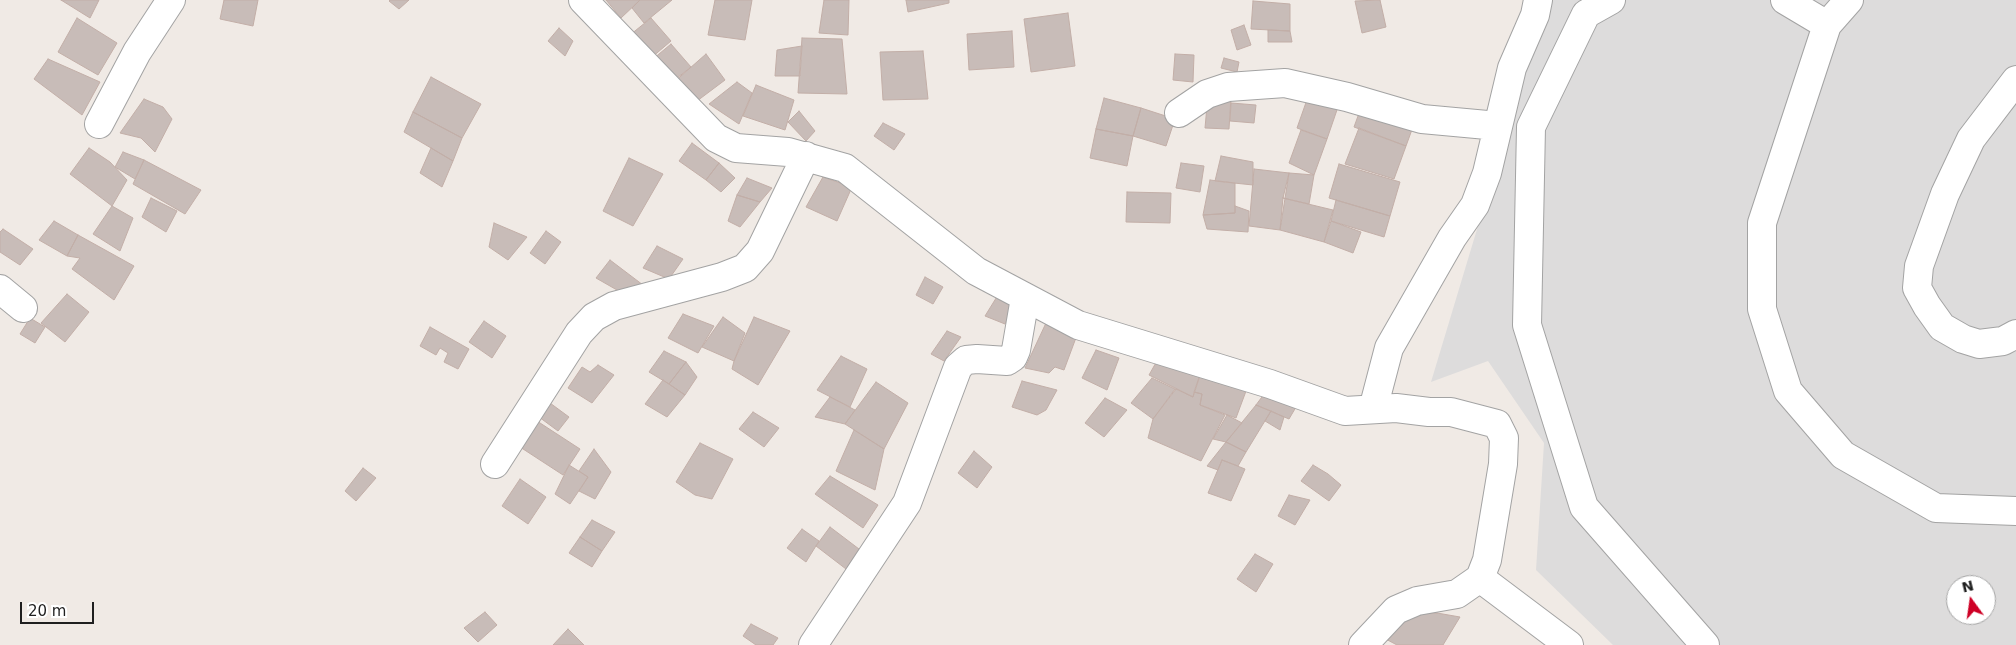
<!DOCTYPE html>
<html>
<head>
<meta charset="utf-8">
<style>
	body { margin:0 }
	#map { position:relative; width:2016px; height:645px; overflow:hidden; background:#f0eae5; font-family:"DejaVu Sans",sans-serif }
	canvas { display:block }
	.north { position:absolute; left:1946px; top:575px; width:50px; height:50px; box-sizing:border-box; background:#fff; border:1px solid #a5a5a5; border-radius:50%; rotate:346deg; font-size:14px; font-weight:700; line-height:20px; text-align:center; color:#1f1f1f }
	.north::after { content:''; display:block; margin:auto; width:18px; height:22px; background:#ce0025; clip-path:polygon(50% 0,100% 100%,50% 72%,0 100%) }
	.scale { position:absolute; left:20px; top:602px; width:74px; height:22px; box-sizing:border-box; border:2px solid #1f1f1f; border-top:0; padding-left:6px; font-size:15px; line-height:18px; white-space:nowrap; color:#1f1f1f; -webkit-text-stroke:4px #fff; paint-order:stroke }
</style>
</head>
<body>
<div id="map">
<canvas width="2016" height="645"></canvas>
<div class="north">N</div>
<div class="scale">20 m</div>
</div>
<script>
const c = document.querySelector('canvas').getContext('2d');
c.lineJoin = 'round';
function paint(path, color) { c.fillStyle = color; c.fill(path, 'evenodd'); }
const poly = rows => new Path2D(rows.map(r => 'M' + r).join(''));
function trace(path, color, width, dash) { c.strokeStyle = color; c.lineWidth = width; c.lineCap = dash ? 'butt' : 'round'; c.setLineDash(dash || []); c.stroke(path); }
const residential = poly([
	[1546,0,2016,0,2016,645,1613,645,1536,570,1544,443,1488,361,1431,382],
	[1956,585,1986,585,1986,615,1956,615]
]);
const building = poly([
	[61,0,99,0,90,18,61,0],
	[224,0,258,0,253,26,220,19,224,0],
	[390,0,409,0,399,9,389,1,390,0],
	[606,0,640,0,621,18,606,0],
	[640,0,672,0,644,23,632,8,640,0],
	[715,0,752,0,745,40,708,35,715,0],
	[824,0,849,0,848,35,819,33,824,0],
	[906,0,949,0,949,3,908,12,906,0],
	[1380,0,1386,27,1362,33,1355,1,1380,0],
	[1253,1,1290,4,1290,31,1251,29,1253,1],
	[1068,13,1075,66,1031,72,1024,19,1068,13],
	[77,18,117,43,98,75,58,52,77,18],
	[651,18,671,41,651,58,630,35,651,18],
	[1244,25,1251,45,1237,50,1231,30,1244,25],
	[559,28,573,41,565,56,548,41,559,28],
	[1268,30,1290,31,1292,42,1268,42,1268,30],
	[1012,31,1014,67,969,70,967,34,1012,31],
	[802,38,842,39,847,94,798,93,802,38],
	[671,44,691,67,672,82,653,59,671,44],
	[802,46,800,76,775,76,777,50,802,46],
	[923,51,928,99,883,100,880,52,923,51],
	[706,54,725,80,693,104,673,83,706,54],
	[1175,54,1194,55,1193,82,1173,80,1175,54],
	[1224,58,1239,62,1237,72,1221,68,1224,58],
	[48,59,100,82,82,115,34,79,48,59],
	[431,77,481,104,462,138,413,112,431,77],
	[737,82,752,93,739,124,709,104,737,82],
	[756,85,794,100,785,130,743,116,756,85],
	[1309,94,1339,104,1327,139,1297,128,1309,94],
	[1208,95,1231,97,1229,129,1205,128,1208,95],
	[1104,98,1141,108,1133,136,1096,129,1104,98],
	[144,99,163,107,172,119,155,152,141,138,120,133,144,99],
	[1231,103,1256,105,1254,123,1230,121,1231,103],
	[1362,105,1414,124,1406,146,1354,127,1362,105],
	[1141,108,1175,119,1166,146,1133,136,1141,108],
	[799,111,815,131,806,141,788,122,799,111],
	[413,112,462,138,453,161,404,132,413,112],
	[883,123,905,134,894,150,874,136,883,123],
	[1359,128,1406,146,1394,179,1345,164,1359,128],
	[1096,129,1133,136,1127,166,1090,158,1096,129],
	[1301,130,1327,139,1314,175,1289,163,1301,130],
	[692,143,719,163,706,180,679,161,692,143],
	[89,148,110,162,127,180,112,206,70,174,89,148],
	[431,148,453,161,442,187,420,173,431,148],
	[123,152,144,160,135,179,115,167,123,152],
	[1221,156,1253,162,1253,185,1215,181,1221,156],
	[629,158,663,174,633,226,603,211,629,158],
	[144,160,201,190,185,214,133,184,144,160],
	[719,163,735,178,721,192,706,180,719,163],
	[1181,163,1204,166,1200,192,1176,188,1181,163],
	[1339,164,1400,182,1390,216,1329,198,1339,164],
	[1254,169,1289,173,1280,230,1249,226,1254,169],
	[1289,173,1314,175,1309,204,1283,198,1289,173],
	[823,177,852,187,837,221,806,207,823,177],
	[747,178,772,188,760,202,737,195,747,178],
	[1210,180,1235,183,1235,213,1203,215,1210,180],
	[1127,192,1171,193,1170,223,1126,222,1127,192],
	[737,195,760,202,740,227,728,221,737,195],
	[151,198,177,211,166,232,142,217,151,198],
	[1283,198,1333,210,1324,242,1280,230,1283,198],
	[1336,200,1390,216,1384,237,1331,221,1336,200],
	[112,206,133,218,120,251,93,234,112,206],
	[1235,206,1249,211,1248,232,1207,229,1203,215,1235,213,1235,206],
	[54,221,78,235,67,256,39,240,54,221],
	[1331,221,1361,232,1353,253,1324,242,1331,221],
	[494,223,527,237,508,260,489,247,494,223],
	[3,229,33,249,20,265,0,252,0,232,3,229],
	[546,231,561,242,545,264,530,253,546,231],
	[78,235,134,266,114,300,72,269,80,258,67,256,78,235],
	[657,246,683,259,669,279,643,268,657,246],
	[610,260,643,285,631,298,596,278,610,260],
	[925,277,943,287,933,304,916,295,925,277],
	[67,294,89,312,65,342,41,323,67,294],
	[998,295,1015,304,1005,324,985,316,998,295],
	[683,314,714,326,698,353,668,338,683,314],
	[723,317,745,333,734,361,702,347,723,317],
	[754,317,790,331,758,385,732,369,734,361,754,317],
	[30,318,45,327,35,343,20,334,30,318],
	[484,321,506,336,492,358,469,342,484,321],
	[1046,323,1077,335,1064,370,1055,367,1049,373,1025,368,1046,323],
	[430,327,469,349,458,369,444,362,448,353,440,348,436,355,420,346,430,327],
	[947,331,961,337,944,361,931,354,947,331],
	[1096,350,1119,358,1107,390,1082,378,1096,350],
	[664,351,686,362,669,384,649,372,664,351],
	[1162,352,1203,366,1193,397,1149,375,1162,352],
	[841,356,867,369,850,407,817,390,841,356],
	[686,362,697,377,685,395,669,384,686,362],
	[598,365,614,375,592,403,568,388,582,367,590,372,598,365],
	[1203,366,1249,383,1236,418,1200,405,1202,394,1194,392,1203,366],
	[1152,378,1175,389,1153,419,1131,403,1152,378],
	[663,380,685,395,667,417,645,404,663,380],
	[1022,381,1057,390,1046,410,1037,415,1012,407,1022,381],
	[876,382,908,403,884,449,845,424,876,382],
	[1270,386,1299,402,1289,419,1256,405,1270,386],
	[1176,389,1193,397,1194,392,1202,394,1200,405,1225,415,1201,461,1148,438,1153,419,1176,389],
	[830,397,855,410,845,424,815,417,830,397],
	[1105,398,1127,410,1104,437,1085,423,1105,398],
	[550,403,569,417,558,431,539,417,550,403],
	[1256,405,1271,411,1246,452,1226,442,1256,405],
	[1271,411,1284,417,1280,430,1265,421,1271,411],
	[753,412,779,428,764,447,739,429,753,412],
	[1227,415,1242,423,1226,442,1213,439,1227,415],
	[537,421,580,449,563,475,520,447,537,421],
	[854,430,884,449,875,490,836,471,854,430],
	[1226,442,1246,452,1238,466,1222,460,1218,470,1207,466,1226,442],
	[700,443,733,459,712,499,695,495,676,482,700,443],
	[594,449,611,472,595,499,579,491,588,477,579,471,594,449],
	[974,451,992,467,977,488,958,473,974,451],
	[1222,460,1245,469,1231,501,1208,493,1222,460],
	[569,465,588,477,570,504,555,494,569,465],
	[1313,465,1328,474,1341,485,1329,501,1301,481,1313,465],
	[363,468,376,478,356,501,345,491,363,468],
	[830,476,878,505,863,528,815,494,830,476],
	[520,479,546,497,528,524,502,506,520,479],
	[1289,495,1310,500,1295,525,1278,516,1289,495],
	[592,520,615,532,602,551,580,537,592,520],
	[830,527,859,549,846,569,816,546,830,527],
	[802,529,819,541,806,562,787,548,802,529],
	[580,537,602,551,592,567,569,553,580,537],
	[1255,554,1273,564,1256,592,1237,579,1255,554],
	[485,612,497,625,478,642,464,628,485,612],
	[1437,613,1460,617,1443,645,1397,645,1382,637,1413,614,1437,613],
	[751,624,778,638,773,645,756,645,743,636,751,624],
	[568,629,584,645,553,645,568,629]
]);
const street = poly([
	[583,0,716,138,736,148,788,152,845,168,976,271,1078,325,1270,384,1345,411,1396,408,1429,412,1451,412,1497,424,1504,438,1503,464,1487,560,1480,578,1457,594,1417,601,1396,610,1363,645],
	[1611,0,1586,14,1531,127,1527,325,1584,507,1705,645],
	[1785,0,1827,25],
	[1849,0,1827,25,1762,223,1762,309,1788,391,1843,455,1936,508,2016,511],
	[2016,80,1971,139,1945,194,1919,266,1917,288,1927,306,1942,327,1963,339,1979,344,2003,341,2016,334],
	[1179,113,1207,94,1228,87,1285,83,1347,97,1422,119,1498,126],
	[99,124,137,52,171,0],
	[0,289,23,308],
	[1373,409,1389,348,1452,238,1475,205,1487,173,1512,68,1535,15,1538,0],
	[495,464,579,333,594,317,614,306,722,277,745,268,760,251,806,156],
	[1480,578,1569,645],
	[813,645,907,503,958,367,966,360,977,359,1007,361,1013,357,1016,350,1025,298]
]);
paint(residential, '#dddcdc');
paint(building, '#c8bcb8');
trace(building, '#c2aea7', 1);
trace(street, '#a3a3a3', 30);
trace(street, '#fff', 28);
</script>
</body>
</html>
